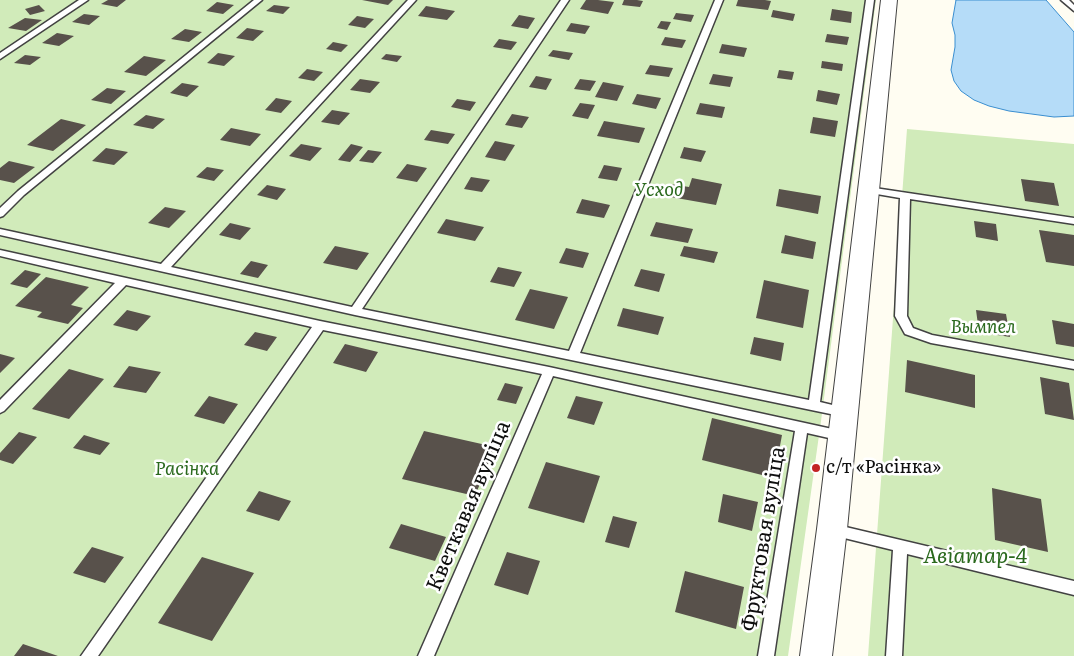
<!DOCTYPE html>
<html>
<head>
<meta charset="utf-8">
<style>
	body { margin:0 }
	canvas { display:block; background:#fffdf2 }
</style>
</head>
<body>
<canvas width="1074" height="656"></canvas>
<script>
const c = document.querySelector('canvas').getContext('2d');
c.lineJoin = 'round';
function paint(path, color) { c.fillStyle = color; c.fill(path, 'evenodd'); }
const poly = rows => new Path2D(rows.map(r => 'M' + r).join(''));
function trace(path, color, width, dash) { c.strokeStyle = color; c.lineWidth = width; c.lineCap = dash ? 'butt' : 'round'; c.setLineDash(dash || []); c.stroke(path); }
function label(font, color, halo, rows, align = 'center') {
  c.font = font + ' Literata,serif'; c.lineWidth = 5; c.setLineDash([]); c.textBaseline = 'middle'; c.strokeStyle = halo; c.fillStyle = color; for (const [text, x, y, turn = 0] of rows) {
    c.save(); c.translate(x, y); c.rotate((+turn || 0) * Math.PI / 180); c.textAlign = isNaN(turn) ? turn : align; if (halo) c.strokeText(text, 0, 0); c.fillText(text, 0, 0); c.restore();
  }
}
const green = poly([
	[0,0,876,0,821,421,788,656,0,656],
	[907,129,1074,144,1074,656,868,656]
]);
const water = poly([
	[956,0,1046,0,1074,32,1074,116,1054,117,1009,111,989,106,974,100,961,91,954,81,951,70,955,47,955,35,952,23,956,0]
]);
const building = poly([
	[108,0,126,0,117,7,101,4],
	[362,0,393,0,388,5],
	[586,0,598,0,614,2,608,14,580,9],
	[624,0,637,0,643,1,640,7,622,5],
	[738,0,765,0,771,1,768,10,736,6],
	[217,2,234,5,223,14,206,11],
	[39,5,45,11,30,15,25,9],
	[274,5,290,7,283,14,266,11],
	[426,6,455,11,447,20,418,16],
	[832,9,852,12,851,23,830,20],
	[773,10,795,14,793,21,771,17],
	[676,13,694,15,691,22,673,19],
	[84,14,100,16,89,25,72,22],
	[519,15,535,18,528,29,511,26],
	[357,16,374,19,365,28,348,25],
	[25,18,42,20,26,31,8,28],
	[661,21,671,22,667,30,657,28],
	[571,23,590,26,585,34,566,31],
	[247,28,264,31,253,41,236,38],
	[185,29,202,32,189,42,171,39],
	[57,33,74,36,59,46,42,43],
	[827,34,849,37,847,45,825,42],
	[665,37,686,40,682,48,661,45],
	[499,39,517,42,511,50,493,47],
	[333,42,348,45,341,52,326,49],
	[722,44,747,48,744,57,719,53],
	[553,50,573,53,569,60,548,56],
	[218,53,235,56,224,66,207,63],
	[386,54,402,56,397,62,381,59],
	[25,55,41,57,30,65,14,63],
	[144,56,166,60,146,76,124,72],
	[822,61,843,64,842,71,821,68],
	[650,65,673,68,669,77,645,74],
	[307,69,323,72,314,81,298,78],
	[779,70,794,72,792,80,777,78],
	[713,74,733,77,730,87,709,84],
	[536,76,552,79,546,90,529,87],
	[360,79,380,82,370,93,350,90],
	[580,79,596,81,590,91,574,89],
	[603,82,624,86,617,101,595,97],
	[182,83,199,86,187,97,170,93],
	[107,88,126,91,111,104,91,100],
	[818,90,840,94,837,105,816,101],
	[637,94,661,98,656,109,632,104],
	[276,98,292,101,281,113,265,110],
	[457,99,476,102,470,111,451,107],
	[580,103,595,105,588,119,572,116],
	[700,103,725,107,722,118,696,114],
	[332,110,350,113,339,125,321,122],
	[512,114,529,117,522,128,505,125],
	[146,115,165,119,153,129,133,125],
	[813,117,838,121,835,137,810,133],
	[61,119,86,125,53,151,27,145],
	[604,121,645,128,639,143,597,136],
	[231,128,261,134,250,146,220,140],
	[431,130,455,134,448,144,424,140],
	[495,141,515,145,505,161,485,157],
	[301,144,322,148,310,161,289,156],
	[351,144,363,147,350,162,338,160],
	[684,147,706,151,701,162,680,158],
	[106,148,128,152,114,165,92,161],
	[368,150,382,152,373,163,359,161],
	[9,161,35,167,14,183,0,180,0,168],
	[407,164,427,168,417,182,396,178],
	[604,165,622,168,617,181,598,178],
	[207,167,224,170,214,181,196,177],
	[471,177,490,180,482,192,464,189],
	[692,178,722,184,716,205,665,196,670,184,689,187],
	[1021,179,1054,183,1059,206,1025,201],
	[267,185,286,189,277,200,257,195],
	[779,189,821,196,818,214,776,206],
	[582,199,610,205,604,218,576,213],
	[165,207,186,211,169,228,148,223],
	[446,219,484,227,475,241,437,233],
	[974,221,996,224,998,241,976,237],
	[656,222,693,229,688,243,650,236],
	[230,223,251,228,240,240,219,235],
	[1039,230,1074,235,1074,266,1046,262],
	[785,235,816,242,813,259,781,253],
	[335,246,369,253,357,270,323,263],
	[684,246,718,252,714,263,680,256],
	[566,248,589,253,583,268,559,263],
	[251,261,268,265,258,278,240,274],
	[498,267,522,272,514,287,490,282],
	[641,269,665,274,659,292,634,286],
	[25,270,41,274,27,288,10,284],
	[46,277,89,287,71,305,83,308,68,324,37,317,42,312,15,306],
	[764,280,809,290,803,328,756,318],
	[530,289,568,297,554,329,515,320],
	[623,308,664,317,658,335,617,326],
	[127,310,151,316,137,331,113,325],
	[976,310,1006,314,1010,337,979,332],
	[1052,320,1074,324,1074,347,1056,344],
	[255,332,277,337,267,351,244,345],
	[754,337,784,343,781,361,750,354],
	[345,344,378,352,366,372,333,363],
	[0,354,15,358,0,373],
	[907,360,975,375,975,408,905,392],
	[129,366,161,372,146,393,113,387],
	[69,369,104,379,69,419,32,409],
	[1040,377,1069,383,1074,420,1045,414],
	[505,383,523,387,516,404,497,400],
	[209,396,238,404,224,424,194,416],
	[576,396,603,402,594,425,567,418],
	[712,418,782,435,774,478,702,460],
	[424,431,495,447,475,496,402,479],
	[19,432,37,437,13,464,0,460,0,453],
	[84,435,110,443,100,455,73,448],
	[546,462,600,476,584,523,528,508],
	[992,488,1041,499,1048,552,995,540],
	[259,491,291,501,279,521,246,511],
	[723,494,758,502,752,531,718,522],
	[613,516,637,522,629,548,605,542],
	[401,524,446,537,435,561,389,548],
	[92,547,124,557,105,583,73,573],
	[507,552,540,561,528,595,494,585],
	[202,557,254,573,212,641,158,623],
	[685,571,744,587,736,629,675,612],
	[23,644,58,656,14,656]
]);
const service = poly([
	[79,0,88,0,0,59,0,53,79,0],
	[254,0,262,0,24,195,3,216,0,217,0,208,18,191,254,0],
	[408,0,416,0,171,267,352,307,561,0,569,0,362,309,569,351,715,0,723,0,580,353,809,400,866,0,874,0,820,402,849,409,851,412,849,415,845,417,355,315,0,235,0,229,161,264,408,0],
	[1061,0,1069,0,1074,5,1074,11,1061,0],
	[868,187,1074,218,1074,224,910,199,907,316,913,328,932,335,1074,361,1074,369,931,343,905,334,895,316,900,198,865,192,865,188,868,187],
	[0,250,320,321,549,367,846,432,848,436,846,440,842,441,807,433,774,656,758,656,795,431,553,376,434,656,418,656,542,374,323,330,98,656,81,656,312,327,126,285,4,411,0,413,0,400,115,283,0,256,0,250],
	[833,524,1074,581,1074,595,907,554,902,656,886,656,893,550,828,534,826,530,828,526,833,524]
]);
const minor = poly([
	[881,0,897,0,847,529,832,656,800,656,817,529,881,0]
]);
const markers = [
	[816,468,5,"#c32324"]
];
const parkNames = [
	["Усход",659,191],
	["Вымпел",983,328],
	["Расінка",187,470]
];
const poiNames = [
	["с/т «Расінка»",826,468]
];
const nearStreetnames = [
	["Кветкавая вуліца",469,506,-67],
	["Фруктовая вуліца",764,539,-81]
];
const nearParknames = [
	["Авіатар-4",975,557]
];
paint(green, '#d1ebba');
paint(water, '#b5dcf8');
trace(water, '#3a8ed0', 1);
paint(building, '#58514b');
trace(service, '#424242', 3);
trace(minor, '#424242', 2);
paint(service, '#fff');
paint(minor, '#fff');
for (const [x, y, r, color] of markers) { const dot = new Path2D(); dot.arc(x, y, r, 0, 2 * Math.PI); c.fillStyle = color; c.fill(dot); trace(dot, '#fff', 2); }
label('italic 18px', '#2a691d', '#fff', parkNames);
label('18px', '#0f0f0f', '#fff', poiNames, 'left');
label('21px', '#0f0f0f', '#fff', nearStreetnames);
label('italic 21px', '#2a691d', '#fff', nearParknames);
</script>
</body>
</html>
